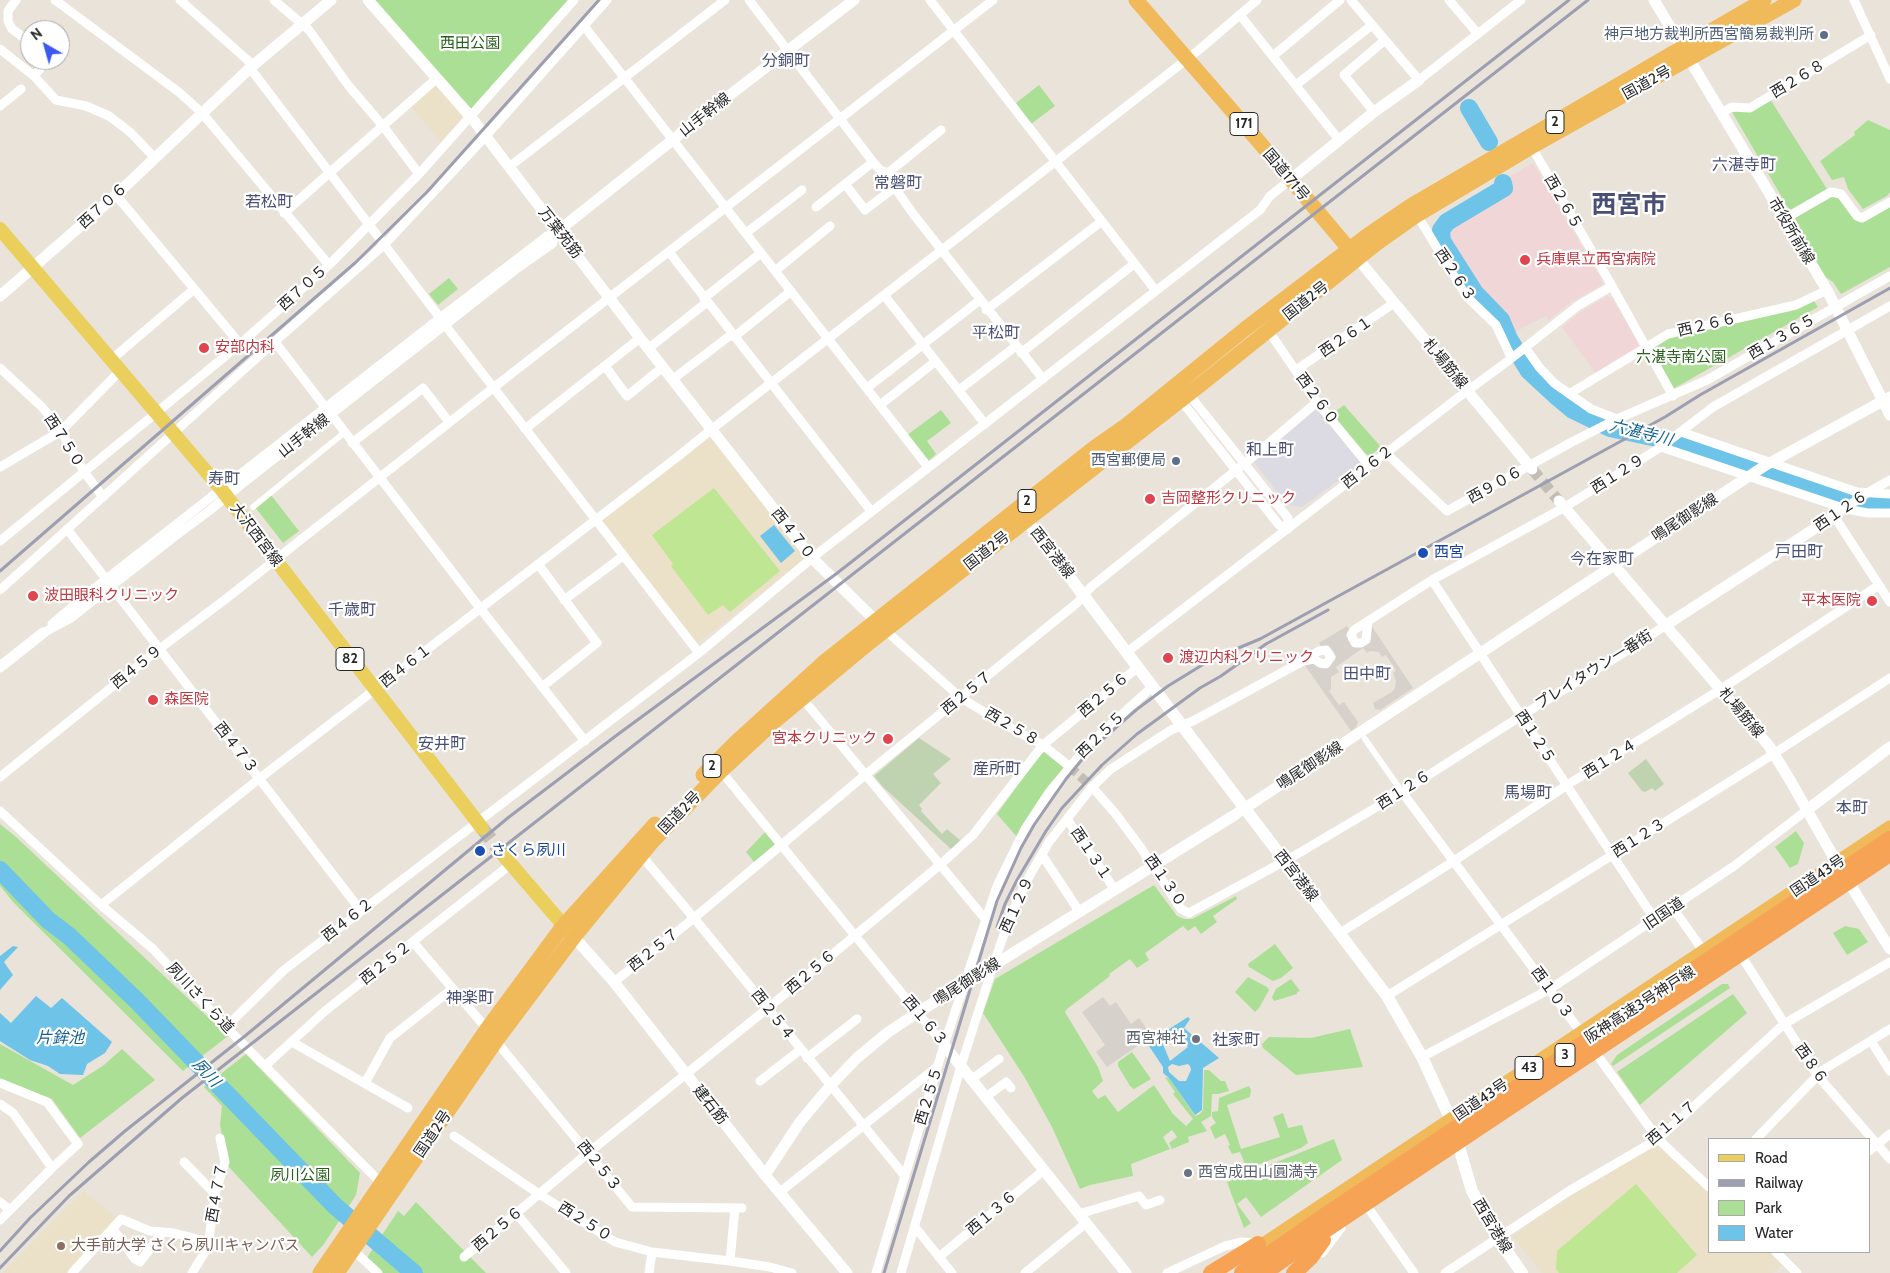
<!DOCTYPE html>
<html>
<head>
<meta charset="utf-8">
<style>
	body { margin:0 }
	#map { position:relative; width:1890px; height:1273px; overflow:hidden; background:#e9e3d9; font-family:Cabin,sans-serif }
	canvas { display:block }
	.legend { position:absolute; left:1708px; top:1138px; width:162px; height:115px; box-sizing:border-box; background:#fff; border:1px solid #a9a9a9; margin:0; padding:6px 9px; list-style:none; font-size:15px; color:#272727 }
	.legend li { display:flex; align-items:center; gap:10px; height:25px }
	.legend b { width:25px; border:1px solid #a9a9a9 }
	.north { position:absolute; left:20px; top:20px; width:50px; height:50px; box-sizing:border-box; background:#fff; border:1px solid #a9a9a9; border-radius:50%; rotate:322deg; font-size:14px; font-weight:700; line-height:20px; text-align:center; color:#272727 }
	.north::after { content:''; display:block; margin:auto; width:18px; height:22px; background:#3d57f2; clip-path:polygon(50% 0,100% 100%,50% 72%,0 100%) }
</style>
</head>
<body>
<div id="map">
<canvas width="1890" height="1273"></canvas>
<ul class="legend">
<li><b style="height:6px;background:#eacf5d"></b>Road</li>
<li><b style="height:6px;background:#9c9eb1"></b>Railway</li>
<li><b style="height:14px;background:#acdf96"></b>Park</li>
<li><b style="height:14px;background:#6ec3e9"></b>Water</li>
</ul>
<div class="north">N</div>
</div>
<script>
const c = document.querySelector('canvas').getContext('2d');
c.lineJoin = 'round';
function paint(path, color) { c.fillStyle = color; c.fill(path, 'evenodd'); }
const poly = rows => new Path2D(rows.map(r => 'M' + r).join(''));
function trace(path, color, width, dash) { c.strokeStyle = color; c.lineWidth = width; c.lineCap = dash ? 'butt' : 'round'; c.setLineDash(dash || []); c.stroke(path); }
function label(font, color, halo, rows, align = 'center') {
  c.font = font + ' Cabin,"Noto Sans JP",sans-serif'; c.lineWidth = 4.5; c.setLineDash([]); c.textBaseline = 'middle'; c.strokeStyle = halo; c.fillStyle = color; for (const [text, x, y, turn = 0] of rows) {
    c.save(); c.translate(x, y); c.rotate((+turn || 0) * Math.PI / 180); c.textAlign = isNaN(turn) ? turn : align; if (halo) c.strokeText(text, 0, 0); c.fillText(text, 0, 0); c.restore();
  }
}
const industrial = poly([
	[1315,410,1320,411,1363,463,1302,507,1292,506,1286,503,1254,462]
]);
const education = poly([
	[435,85,462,114,462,118,441,142,411,107],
	[710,437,802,554,803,561,697,643,601,521],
	[1659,1146,1709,1194,1709,1252,1768,1252,1782,1265,1772,1273,1542,1273,1512,1236,1570,1195,1652,1147],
	[83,1191,119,1219,68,1273,2,1273]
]);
const medical = poly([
	[1533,163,1603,282,1602,285,1571,302,1549,320,1546,316,1513,333,1504,316,1482,293,1447,238,1446,232,1451,226,1497,198,1491,187],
	[1607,296,1612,298,1640,345,1640,349,1597,375,1562,327,1579,313]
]);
const green = poly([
	[374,0,568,0,472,108,467,108],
	[1039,85,1055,106,1031,124,1016,103],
	[1770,99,1827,189,1790,211,1732,112],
	[1868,120,1890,130,1890,192,1887,196,1863,209,1848,189,1844,177,1832,180,1820,161,1855,135,1854,132],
	[1832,196,1842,198,1859,222,1890,206,1890,267,1841,294,1833,282,1824,276,1797,230,1800,227,1795,218],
	[449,278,458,289,438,305,429,294],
	[1814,301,1818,307,1673,389,1652,351,1653,347,1665,339],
	[1344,405,1381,447,1370,456,1366,454,1332,414],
	[941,410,951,423,927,441,936,454,928,461,907,435],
	[271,495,299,531,283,543,255,507],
	[1045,752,1064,767,1017,837,997,814,1041,753],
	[0,824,16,837,228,1036,183,1071,14,903,0,886],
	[1796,831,1804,843,1798,864,1790,868,1775,847],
	[765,832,774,843,774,847,755,863,746,852],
	[1154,885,1177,916,1184,919,1192,919,1236,896,1237,899,1213,916,1217,922,1201,934,1195,926,1188,931,1183,926,1145,953,1149,960,1137,968,1130,959,1109,974,1110,976,1067,1009,1065,1012,1098,1067,1103,1081,1092,1091,1098,1099,1105,1095,1118,1112,1154,1085,1173,1114,1186,1126,1193,1119,1173,1094,1175,1092,1165,1077,1169,1078,1195,1116,1200,1114,1203,1110,1204,1070,1209,1070,1221,1081,1225,1081,1229,1091,1218,1094,1212,1094,1211,1116,1201,1122,1207,1131,1188,1137,1189,1142,1172,1149,1169,1143,1177,1137,1172,1130,1163,1137,1170,1149,1131,1164,1133,1176,1090,1185,1080,1189,1052,1127,1025,1078,983,1013,995,979],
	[1845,926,1859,929,1868,942,1847,955,1833,933],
	[1275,944,1293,968,1281,978,1273,981,1249,967,1248,964],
	[1248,977,1267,987,1269,990,1259,1008,1255,1012,1235,992],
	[1291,979,1300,991,1297,992,1297,994,1274,1001,1272,997,1276,989],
	[1722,984,1728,984,1730,988,1613,1066,1611,1064,1617,1055],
	[1733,994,1747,1013,1640,1105,1617,1072],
	[1350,1029,1363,1067,1296,1075,1263,1048,1262,1044,1269,1037,1311,1038],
	[0,1044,73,1085,104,1065,122,1049,155,1080,80,1138,52,1099,0,1081],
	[1132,1052,1151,1079,1134,1089,1130,1086,1118,1066,1118,1062],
	[246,1054,360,1173,356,1195,324,1244,312,1257,228,1166,220,1125,222,1106,204,1087],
	[1249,1086,1251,1090,1250,1097,1227,1105,1241,1149,1280,1137,1273,1117,1283,1113,1288,1128,1302,1125,1308,1143,1301,1148,1247,1169,1240,1152,1232,1154,1228,1146,1230,1145,1225,1134,1215,1139,1210,1127,1216,1123,1212,1117,1212,1112,1218,1111,1219,1098],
	[1334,1139,1342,1160,1261,1217,1246,1197,1237,1204,1251,1223,1244,1228,1227,1182],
	[416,1202,486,1273,381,1273,366,1259,398,1211,404,1216]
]);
const cemetery = poly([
	[919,738,951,759,933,774,941,783,919,805,922,809,921,811,942,834,947,829,961,841,952,850,882,786,874,776],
	[1646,759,1664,784,1655,791,1652,788,1645,792,1642,791,1628,773]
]);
const pitch = poly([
	[714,488,780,571,730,612,723,605,708,615,671,566,673,564,652,535],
	[1636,1184,1697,1255,1677,1273,1559,1273,1556,1269,1557,1251]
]);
const plaza = poly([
	[1371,625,1413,688,1380,710,1375,709,1373,703,1392,692,1395,688,1396,681,1393,673,1396,670,1386,655,1382,657,1379,652,1370,651,1367,653,1363,648,1336,667,1339,672,1331,677,1331,690,1329,691,1339,705,1344,702,1358,722,1356,727,1351,731,1304,664,1307,662,1328,666,1334,659,1334,652,1330,647,1321,646,1319,643,1347,626,1349,630,1348,640,1355,647],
	[1103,997,1110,1006,1116,1002,1131,1024,1139,1018,1152,1036,1107,1067,1096,1052,1105,1045,1082,1012]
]);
const water = poly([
	[774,525,795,551,781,563,760,536],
	[13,946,18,947,4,962,13,975,0,990,0,956],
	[36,996,51,1008,62,998,112,1042,105,1053,87,1064,83,1075,60,1074,48,1066,30,1060,0,1041,0,1013,11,1023],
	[1188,1017,1190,1019,1184,1028,1219,1058,1203,1068,1202,1110,1195,1115,1169,1078,1163,1073,1163,1067,1147,1043],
	[1178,1032,1185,1038,1188,1047,1170,1061,1162,1042,1169,1034],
	[1172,1064,1179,1066,1188,1064,1190,1066,1191,1070,1186,1081,1179,1081,1169,1072,1168,1067]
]);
const stream = poly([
	[1184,1044,1188,1045]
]);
const river = poly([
	[1469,108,1489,142],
	[1503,183,1504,188,1447,222,1441,230,1442,241,1475,293,1501,320,1509,339,1529,371,1555,395,1573,410,1610,428,1685,444,1845,499,1869,504,1890,504],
	[0,870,48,920,69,936,137,1001,335,1206,414,1273]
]);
const minorTunnel = poly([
	[1070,767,1092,787]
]);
const tertiaryTunnel = poly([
	[1532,469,1559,501]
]);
const primaryTunnel = poly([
	[482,828,504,856]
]);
const pedestrian = poly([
	[253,507,345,432],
	[1365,739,1402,792]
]);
const minor = poly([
	[16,0,8,11,8,21,12,29,30,42],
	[55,0,180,93,202,113,329,265],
	[180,0,253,65],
	[274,0,309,30,348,85,383,126,419,174],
	[749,0,873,162,880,170,888,173,890,181,914,215,1043,379],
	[930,0,1156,291],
	[1351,0,1419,80,1521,0],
	[1449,0,1478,34],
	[1854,0,1890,79],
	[1240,15,1339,140],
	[584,26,928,467],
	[0,49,34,76,56,100,86,106,109,116,130,132,155,158],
	[1273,56,1340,0],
	[250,68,440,318],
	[34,76,40,69,44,60],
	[1296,85,1372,25],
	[0,106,21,89],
	[1374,112,1344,75,1385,40],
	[1721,113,1732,107,1750,108,1871,35],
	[1530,144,1612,286,1673,396],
	[509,167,725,0],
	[888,173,941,130],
	[845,184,865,210,894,188],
	[116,195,240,344],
	[816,207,873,162],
	[284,213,436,79],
	[1417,215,1467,297,1496,325,1511,357],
	[1784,219,1831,192,1841,194,1857,216,1862,218,1890,202],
	[746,233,802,190],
	[669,252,871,511],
	[775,271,830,226],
	[884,295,985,424],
	[704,298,761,253],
	[986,310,1102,221],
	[445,325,699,653],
	[1268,330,1317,402,1369,466],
	[734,337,791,291],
	[247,338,261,354],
	[275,342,325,407],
	[1525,347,1539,367,1554,383,1591,409,1617,419,1707,380,1890,276],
	[649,348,707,302],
	[1021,353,1134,264],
	[112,359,193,290],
	[605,366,627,396,663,367],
	[0,368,42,407,61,431,85,473,103,497],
	[1296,370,1394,303],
	[673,379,732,334],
	[867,388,980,300],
	[959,390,1016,346],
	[1187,392,1288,518,1288,529],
	[1569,394,1668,334,1796,305,1827,290],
	[1179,398,1279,525,1288,529],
	[880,405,936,361],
	[331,414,480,608,585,741],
	[525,429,640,338],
	[1681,432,1857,492,1890,494],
	[352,443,423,388,449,422],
	[1661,447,1846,509,1868,513,1890,513],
	[1386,453,1447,511,1570,443,1617,419],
	[0,467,61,431,121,370],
	[1890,480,1867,493,1834,516,1890,602],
	[67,529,106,579],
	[0,541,240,344,329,265,419,174,574,0],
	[538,564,597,643,542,687],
	[1432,580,1655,920],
	[111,586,361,911],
	[0,590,261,354,385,244,485,137,607,0],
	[564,600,623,556],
	[1368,622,1366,640,1361,643,1355,643,1351,635,1354,630,1432,580,1565,507,1661,447,1713,407,1890,306],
	[52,624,96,587,440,318,547,236,558,231],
	[885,630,961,698,1011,728,1043,745,1070,767],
	[43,633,71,618,174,537,209,511,242,484,519,267,552,244,558,231],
	[1326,650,1331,657,1326,664,1320,663,1314,659,1303,661,1319,651,1326,650],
	[1127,652,1455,400,1508,361,1579,305,1612,286],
	[802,698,986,920],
	[721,771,944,1045],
	[0,777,158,650,227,598,493,388,993,0],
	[1092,787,1115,813,1141,848,1181,909,1189,913,1294,856,1402,792,1521,716,1625,652,1666,625],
	[1402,792,1583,1035],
	[0,811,101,905,153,949,226,1027,384,1186],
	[1067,819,1115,890],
	[641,855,694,918,904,1175],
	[1042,855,1079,911],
	[101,905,260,778,676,458,712,429,1200,49,1257,0],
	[1673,908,1704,952],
	[1340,933,1454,861,1567,785,1721,689,1879,585],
	[413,942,487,1029],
	[1744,960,1817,1075,1890,1159],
	[614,982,694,918,865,775,1077,603,1091,587,1250,459,1317,402],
	[1387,996,1761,762,1890,678],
	[226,1027,284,970,699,653,812,558,1260,210,1270,196,1290,180],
	[496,1041,632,1207,742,1208],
	[1871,1041,1890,1071],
	[292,1042,408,1108],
	[1592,1048,1658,1139,1709,1187],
	[1422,1057,1550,989,1734,866,1807,810],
	[807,1058,857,1019],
	[265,1066,325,1011,511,864],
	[972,1079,999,1059],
	[760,1081,800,1050],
	[0,1083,47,1102,78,1144,52,1168],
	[365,1083,390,1038,452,989],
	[986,1097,1006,1082,1011,1088],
	[0,1104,13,1113,52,1168,0,1220],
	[454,1136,539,1194,615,1242,652,1252,730,1261,770,1267,792,1273],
	[1756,1139,1823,1070,1890,1029],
	[1869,1151,1890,1134],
	[184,1162,215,1194],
	[780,1192,938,1066],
	[0,1202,10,1210],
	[1369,1209,1414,1273],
	[516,1213,566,1273],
	[1079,1214,1139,1196,1146,1205,1160,1200],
	[915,1227,952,1273],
	[113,1229,135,1259,140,1262,162,1233],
	[353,1250,378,1273],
	[1776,1252,1797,1273],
	[1322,1253,1341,1228],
	[464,1257,588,1153,768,1008,941,864,973,835,1043,745,1138,667],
	[939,1257,1044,1170],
	[730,1261,735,1208],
	[72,1273,121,1219,150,1231,174,1233,209,1242],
	[192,1273,208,1247,215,1194,225,1162,220,1138],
	[649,1273,652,1252],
	[876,1273,944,1045,997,886,1025,829,1050,791,1089,744,1152,687],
	[901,1273,961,1066,993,966,1011,914,1030,875,1049,842,1092,787,1111,769,1171,730,1193,721,1303,661],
	[1025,1273,1086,1223],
	[1167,1273,1225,1246,1242,1242,1255,1243],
	[1445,1273,1569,1191,1658,1139,1784,1024,1890,962]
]);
const tertiary = poly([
	[368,0,471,117,640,338,812,558,880,625],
	[1654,0,1827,290,1890,415],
	[1290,180,1374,112,1419,80],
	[558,231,714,107,854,0],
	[1358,259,1532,469],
	[0,296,116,195,250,68,331,0],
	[1559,501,1769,746,1790,780,1837,863,1890,949],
	[1666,625,1834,516],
	[0,667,43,633],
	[1807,810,1890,747],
	[574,937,614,982,765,1175,847,1273],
	[944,1045,1126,1273],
	[765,1175,800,1122,830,1086,857,1058,887,1033,917,1013,1233,816,1766,465,1890,397]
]);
const secondary = poly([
	[1021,513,1387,996,1422,1057,1451,1120,1472,1191,1498,1239,1522,1273]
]);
const primary = poly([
	[0,229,221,489,482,828],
	[504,856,570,933]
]);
const trunk = poly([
	[1136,0,1260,143,1355,256],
	[703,775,736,742,823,663,1094,448,1124,427,1245,329,1368,235,1412,205,1764,0],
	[1250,1254,1890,828],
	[320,1273,487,1029,563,926,655,824],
	[337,1273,496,1041,574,937,652,842,721,771,775,721,870,642,1204,382,1376,244,1417,215,1531,147,1794,0]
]);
const motorway = poly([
	[1211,1273,1258,1244],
	[1242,1273,1324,1216,1890,839],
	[1264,1273,1330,1227,1890,854],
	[1294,1273,1310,1258,1323,1240]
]);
const rail = poly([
	[0,571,355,263,427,192,599,0],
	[997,927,1005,904,1017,880,1046,831,1062,808,1102,765,1137,734,1200,688,1221,676,1266,644,1328,610],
	[0,1251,30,1218,89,1162,125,1131,245,1036,509,817,617,735,836,574,1569,0],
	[0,1268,69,1196,182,1098,1588,0],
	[884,1273,997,901,1021,848,1034,825,1066,779,1089,751,1136,710,1168,686,1212,659,1260,639,1665,417,1700,395,1890,288]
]);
const markers = [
	[1824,35,5,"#5c6f8a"],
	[1525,260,6,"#e0444e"],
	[204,348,6,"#e0444e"],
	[1176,461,5,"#5c6f8a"],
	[1150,499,6,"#e0444e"],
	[1423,553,6,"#1a4fb4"],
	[33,596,6,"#e0444e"],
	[1872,601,6,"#e0444e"],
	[1168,658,6,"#e0444e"],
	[153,700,6,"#e0444e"],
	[888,739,6,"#e0444e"],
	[480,851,6,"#1a4fb4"],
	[1196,1039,5,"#6b7280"],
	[1188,1173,5,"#6b7280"],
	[61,1246,5,"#8d6e63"]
];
const shields = [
	[1555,122,18],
	[1244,124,28],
	[1027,501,18],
	[350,659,28],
	[712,766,18],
	[1565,1055,20],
	[1529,1068,28]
];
const shieldNames = [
	["2",1555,122],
	["171",1244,124],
	["2",1027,501],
	["82",350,659],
	["2",712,766],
	["3",1565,1055],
	["43",1529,1068]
];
const serviceNames = [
	["神戸地方裁判所西宮簡易裁判所",1814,35],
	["西宮郵便局",1166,461]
];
const parkNames = [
	["西田公園",470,44],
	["六湛寺南公園",1681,358],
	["夙川公園",300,1176]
];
const streetNames = [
	["西２６８",1798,79,-31],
	["国道2号",1647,83,-29],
	["山手幹線",705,115,-38],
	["国道171号",1286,175,50],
	["西２６５",1563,202,60],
	["西７０６",103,206,-42],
	["市役所前線",1791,231,59],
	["万葉苑筋",560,233,52],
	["西２６３",1455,275,56],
	["西７０５",303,288,-42],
	["国道2号",1306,301,-38],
	["西２６６",1707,325,-13],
	["西２６１",1346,337,-34],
	["西１３６５",1782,337,-30],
	["札場筋線",1445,364,50],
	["西２６０",1317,399,54],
	["山手幹線",304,436,-38],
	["西７５０",64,441,57],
	["西２６２",1368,467,-38],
	["西１２９",1618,474,-32],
	["西９０６",1495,485,-29],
	["西１２６",1841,511,-34],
	["鳴尾御影線",1685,518,-33],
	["西４７０",793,534,52],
	["大沢西宮線",256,535,53],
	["国道2号",987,551,-38],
	["西宮港線",1052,553,52],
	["西４６１",406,666,-38],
	["西４５９",137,667,-39],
	["プレイタウン一番街",1594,670,-32],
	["西２５７",967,693,-39],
	["西２５６",1104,695,-40],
	["札場筋線",1741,713,50],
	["西２５８",1012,727,30],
	["西２５５",1101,735,-44],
	["西１２５",1535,737,57],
	["西４７３",236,748,52],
	["西１２４",1610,759,-32],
	["鳴尾御影線",1310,766,-33],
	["西１２６",1404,790,-32],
	["国道2号",680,813,-46],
	["西１２３",1639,838,-32],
	["西１３１",1091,854,56],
	["西宮港線",1296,876,52],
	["国道43号",1818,876,-34],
	["西１３０",1165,881,55],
	["西１２９",1017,905,-66],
	["旧国道",1664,914,-34],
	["西４６２",348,920,-38],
	["西２５７",654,950,-38],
	["西２５２",386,963,-38],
	["西２５６",811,972,-40],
	["鳴尾御影線",967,982,-32],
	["西１０３",1552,993,54],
	["夙川さくら道",200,998,47],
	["阪神高速3号神戸線",1640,1005,-33],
	["西２５４",773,1015,52],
	["西１６３",925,1021,50],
	["西８６",1811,1064,55],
	["西２５５",929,1096,-73],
	["国道43号",1481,1100,-34],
	["建石筋",710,1105,51],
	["西１１７",1672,1123,-40],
	["国道2号",433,1134,-56],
	["西２５３",599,1166,51],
	["西４７７",217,1193,-80],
	["西１３６",992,1213,-40],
	["西２５０",585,1222,32],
	["西宮港線",1492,1226,59],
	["西２５６",498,1229,-40]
];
const healthNames = [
	["兵庫県立西宮病院",1536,260],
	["安部内科",215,348],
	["吉岡整形クリニック",1161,499],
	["波田眼科クリニック",44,596],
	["平本医院",1861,601,"right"],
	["渡辺内科クリニック",1179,658],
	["森医院",164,700],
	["宮本クリニック",877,739,"right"]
];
const transitNames = [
	["西宮",1434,553],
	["さくら夙川",491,851]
];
const worshipNames = [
	["西宮神社",1186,1039],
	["西宮成田山圓満寺",1198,1173,"left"]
];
const educationNames = [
	["大手前大学 さくら夙川キャンパス",71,1246]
];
const neighbourhoodNames = [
	["分銅町",786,61],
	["六湛寺町",1744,165],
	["常磐町",898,183],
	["若松町",269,202],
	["平松町",996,333],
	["和上町",1270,450],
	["寿町",224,479],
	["戸田町",1799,552],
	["今在家町",1602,559],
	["千歳町",352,610],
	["田中町",1367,674],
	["安井町",442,744],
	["産所町",997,769],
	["馬場町",1528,793],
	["本町",1852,808],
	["神楽町",470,998],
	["社家町",1236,1040]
];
const waterNames = [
	["六湛寺川",1641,433,14],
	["片鉾池",60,1038],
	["夙川",206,1073,46]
];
const townNames = [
	["西宮市",1629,206]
];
paint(industrial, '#dcdae2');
paint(education, '#ebe1c8');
paint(medical, '#f0d6d6');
paint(green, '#acdf96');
paint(cemetery, '#c0d3b1');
paint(pitch, '#bfe692');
paint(plaza, '#d6d2cb');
paint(water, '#6ec3e9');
trace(stream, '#6ec3e9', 3);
trace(river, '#6ec3e9', 18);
trace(minorTunnel, '#c2bdb5', 9, [9, 4.5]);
trace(tertiaryTunnel, '#c2bdb5', 11, [11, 5.5]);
trace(primaryTunnel, '#c2bdb5', 14, [14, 7]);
trace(pedestrian, '#fff', 6);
trace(minor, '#fff', 9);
trace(tertiary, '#fff', 11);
trace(secondary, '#fff', 12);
trace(primary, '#eacf5d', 14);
trace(trunk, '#f0b95a', 15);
trace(motorway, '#f7a356', 16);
trace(rail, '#9c9eb1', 3);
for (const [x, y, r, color] of markers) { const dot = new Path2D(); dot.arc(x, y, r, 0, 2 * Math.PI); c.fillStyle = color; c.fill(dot); trace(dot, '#fff', 2); }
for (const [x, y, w] of shields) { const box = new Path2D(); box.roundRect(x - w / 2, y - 11.5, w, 23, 4); c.fillStyle = '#fff'; c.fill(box); trace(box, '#272727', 1); }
label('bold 14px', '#272727', null, shieldNames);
label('15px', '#4e5e75', '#fff', serviceNames, 'right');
label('15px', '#27601b', '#fff', parkNames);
label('15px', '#272727', '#fff', streetNames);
label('15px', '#be3a42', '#fff', healthNames, 'left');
label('15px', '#164399', '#fff', transitNames, 'left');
label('15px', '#5b616d', '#fff', worshipNames, 'right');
label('15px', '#785e54', '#fff', educationNames, 'left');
label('16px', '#4a5075', '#fff', neighbourhoodNames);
label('italic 16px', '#125f90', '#fff', waterNames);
label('bold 25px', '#4a5075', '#fff', townNames);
</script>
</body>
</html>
